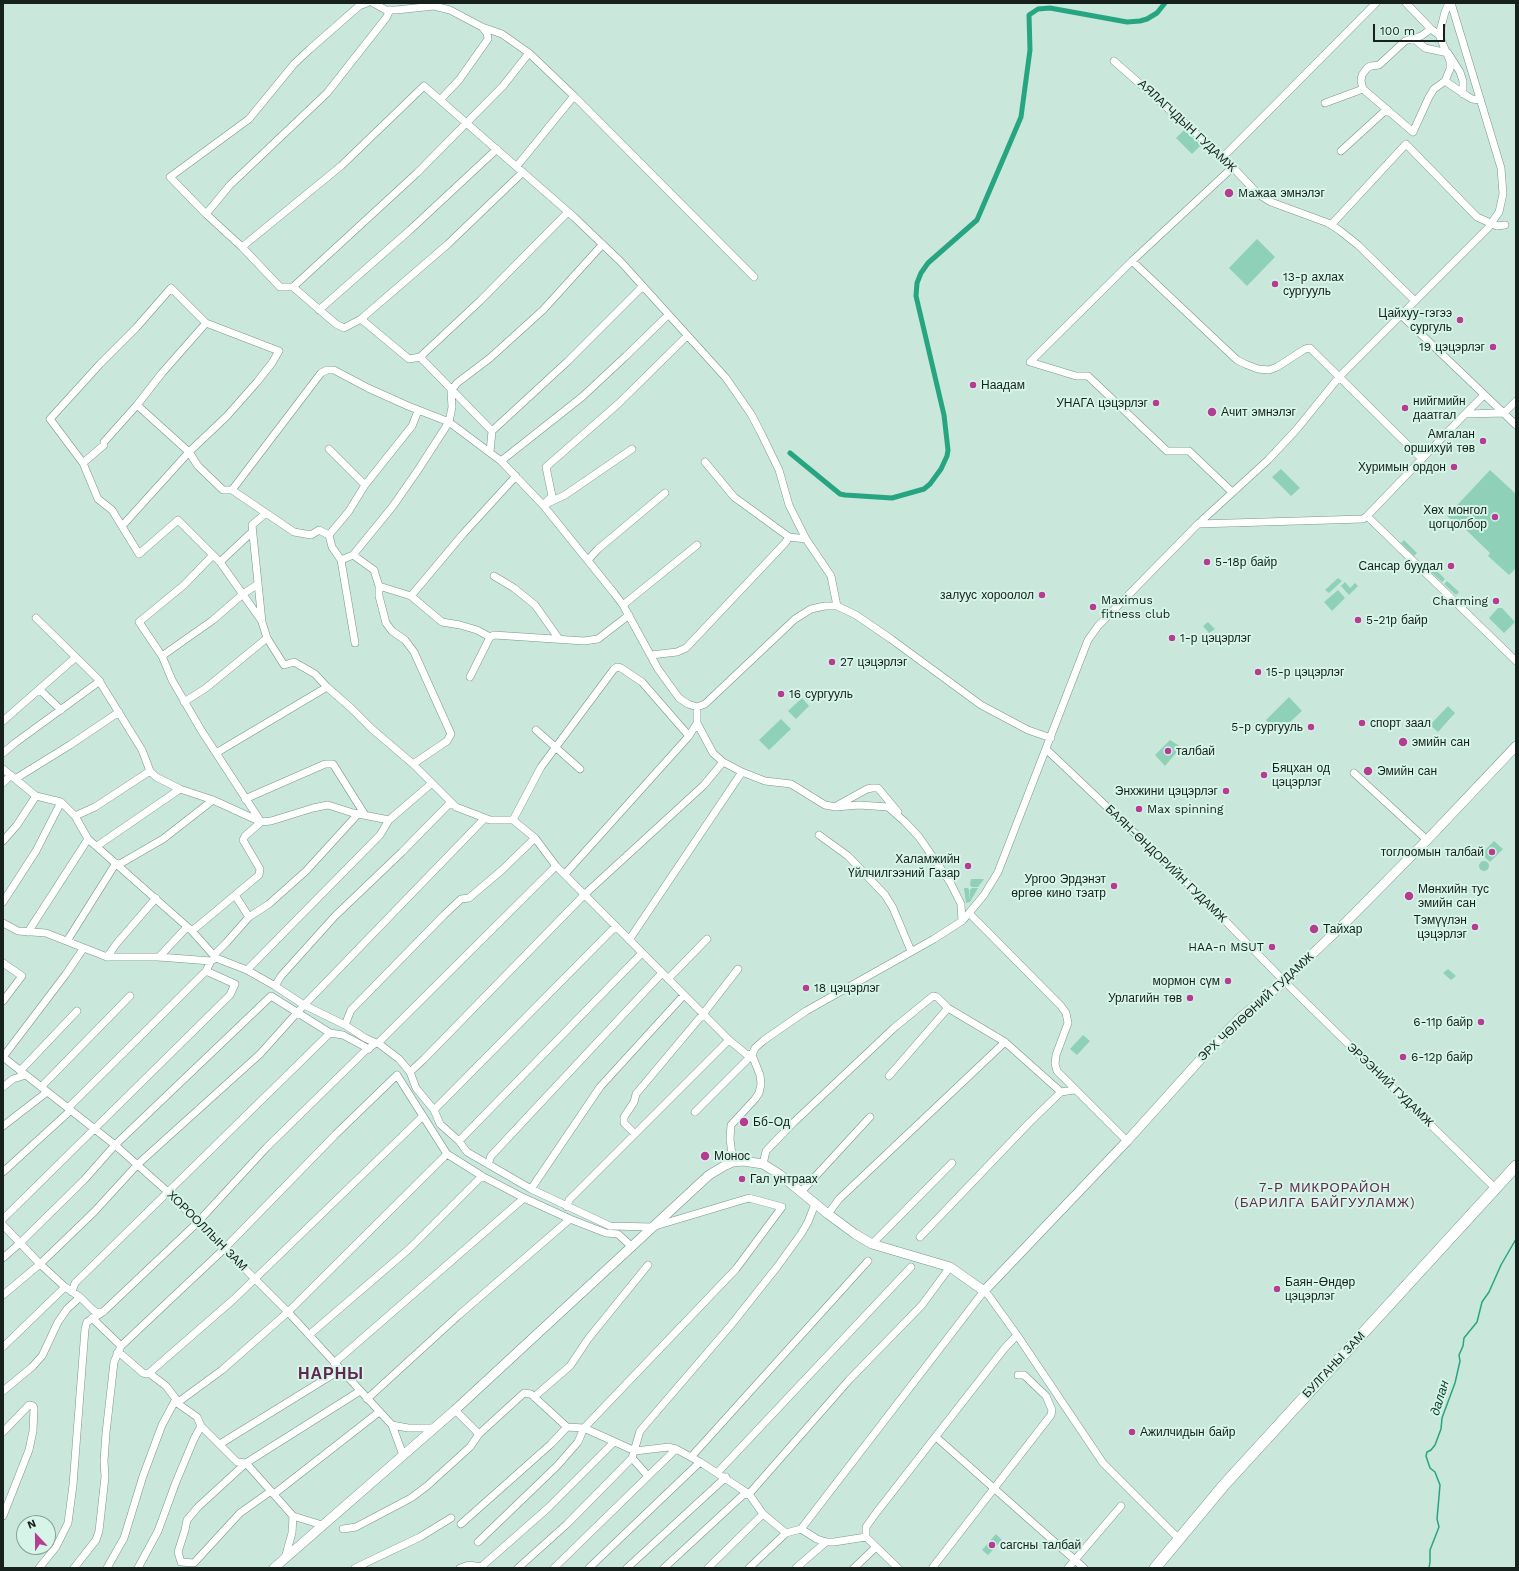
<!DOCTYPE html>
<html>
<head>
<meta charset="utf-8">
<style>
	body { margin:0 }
	#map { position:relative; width:1519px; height:1571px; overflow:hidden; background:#c9e7db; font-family:"Work Sans",sans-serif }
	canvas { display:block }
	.frame { position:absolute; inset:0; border:4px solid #16211d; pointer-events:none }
	.north { position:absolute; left:16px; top:1515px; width:40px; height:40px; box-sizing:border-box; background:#d6f5e8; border:1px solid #89a097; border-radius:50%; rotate:338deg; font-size:11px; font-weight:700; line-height:16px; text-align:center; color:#16211d }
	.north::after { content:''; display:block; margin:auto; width:14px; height:18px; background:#b53c90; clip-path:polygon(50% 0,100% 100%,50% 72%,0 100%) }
	.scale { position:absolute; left:1373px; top:24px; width:72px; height:18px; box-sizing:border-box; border:2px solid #16211d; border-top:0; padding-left:5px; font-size:12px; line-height:14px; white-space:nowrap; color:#16211d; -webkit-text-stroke:3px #d6f5e8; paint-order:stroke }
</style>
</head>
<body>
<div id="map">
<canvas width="1519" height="1571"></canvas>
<div class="frame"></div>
<div class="north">N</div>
<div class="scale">100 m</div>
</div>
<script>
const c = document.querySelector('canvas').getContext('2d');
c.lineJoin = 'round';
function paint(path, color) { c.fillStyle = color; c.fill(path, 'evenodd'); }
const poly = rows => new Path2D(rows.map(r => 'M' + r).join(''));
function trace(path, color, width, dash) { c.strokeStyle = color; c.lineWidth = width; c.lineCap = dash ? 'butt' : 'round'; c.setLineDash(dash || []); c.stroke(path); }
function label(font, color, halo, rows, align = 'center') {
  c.font = font + ' "Work Sans",sans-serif'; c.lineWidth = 4; c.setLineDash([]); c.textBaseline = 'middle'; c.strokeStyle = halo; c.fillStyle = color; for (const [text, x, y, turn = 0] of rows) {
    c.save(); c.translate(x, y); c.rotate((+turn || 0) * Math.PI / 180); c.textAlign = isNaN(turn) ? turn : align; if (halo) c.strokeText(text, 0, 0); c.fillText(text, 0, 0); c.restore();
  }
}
const green = poly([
	[1184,130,1201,145,1192,154,1176,138],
	[1257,239,1275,257,1247,286,1229,268],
	[1281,469,1300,488,1291,496,1272,477],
	[1490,470,1516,494,1516,568,1509,575,1488,556,1490,553,1460,524,1458,526,1447,516],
	[1404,540,1417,553,1414,556,1401,543],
	[1434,568,1445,579,1442,582,1431,572],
	[1338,578,1342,581,1329,593,1325,590],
	[1447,581,1459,592,1456,595,1444,584],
	[1345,582,1350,588,1355,583,1358,586,1349,595,1341,586],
	[1338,590,1345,598,1332,611,1324,602],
	[1498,608,1502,608,1515,622,1504,633,1489,618],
	[1208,622,1215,629,1209,633,1203,626],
	[1289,697,1302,711,1278,733,1266,720],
	[802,698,809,706,796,719,788,711],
	[1448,706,1455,713,1438,732,1430,725],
	[781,719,791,729,769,750,759,740],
	[1170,740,1181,747,1165,766,1155,755],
	[1494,841,1503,849,1490,862,1481,854],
	'1479 866a5 5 0 1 1 10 0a5 5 0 1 1-10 0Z',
	[971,879,984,879,978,887,972,887,970,885],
	[964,888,968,888,969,890,969,901,970,890,972,888,978,888,970,902,966,903],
	[1448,969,1456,976,1451,980,1443,973],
	[1083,1035,1090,1041,1077,1055,1070,1049],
	[996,1534,1002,1540,988,1555,982,1550]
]);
const stream = poly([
	[1429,1568,1430,1562,1430,1550,1439,1527,1437,1519,1440,1485,1435,1472,1430,1468,1426,1456,1427,1452,1431,1450,1435,1445,1441,1429,1442,1418,1455,1383,1460,1361,1459,1355,1463,1346,1464,1338,1477,1322,1482,1302,1489,1292,1501,1265,1516,1239]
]);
const canal = poly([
	[790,453,840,494,845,495,892,498,924,489,930,484,941,469,947,456,948,450,944,415,916,296,917,283,921,273,928,263,977,220,1007,150,1021,117,1030,50,1029,15,1038,9,1050,8,1127,22,1140,21,1147,19,1157,13,1165,3]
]);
const minor = poly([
	[367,3,359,6,310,49,294,64,249,119,170,177,206,214,242,247,280,287,293,287,336,324,344,328,361,319,409,359,420,357,492,431],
	[373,3,386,10,396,10,434,6,450,10,482,27,502,34,529,53,574,96,754,277],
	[1406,3,1431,29,1439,35,1450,61,1450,69,1445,81],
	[1439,35,1445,12,1449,3],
	[1413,38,1425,48,1448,53,1460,72,1463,81,1463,94],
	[1114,61,1223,157,1258,194,1271,202,1328,223,1339,230,1358,245,1414,300],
	[1363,89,1361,81,1362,75,1367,68,1371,66,1379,65,1405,41,1421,36,1431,29],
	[440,100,459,80,488,39,487,33,482,27],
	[1325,103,1363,89,1413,132,1429,97,1434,89,1445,81,1467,96,1472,99,1480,100],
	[1341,151,1387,109],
	[1223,157,1376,3],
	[517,166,574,96],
	[206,214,230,185,327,93,386,18,390,10],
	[1331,225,1406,144,1477,217,1497,226,1505,225],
	[242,247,341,166,424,86,574,217,621,262,726,378,751,414,761,433,779,470,789,505,806,539,831,576,837,606],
	[1132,261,1220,344,1237,360,1245,364,1258,369,1269,370,1277,367,1305,349,1310,348,1422,459],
	[293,287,417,173,503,86,529,53],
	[319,310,410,230,497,149],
	[1401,315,1516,425],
	[361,319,448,244,523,172],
	[420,357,480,301,568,212],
	[137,405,189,452,198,466,223,490,232,490,294,532,311,535,319,530,329,535,332,547,341,560,355,643],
	[1504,413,1516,401],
	[1465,414,1484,395],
	[329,449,365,485],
	[490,452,492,431,568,361,642,287],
	[501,461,582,397,626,356,668,315],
	[705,462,734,497,789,537,806,539],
	[83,463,104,445,104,442,137,405,162,373,206,323,171,288,136,328,100,364,50,419,83,463,98,499,112,510,139,554,178,520,220,562,261,620],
	[232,490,321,373,327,370,334,370,368,388,408,406,449,422,501,461,543,505,614,593,623,605,658,669,679,698,688,704,697,707,705,704,795,619,811,609,825,606,837,606,856,615,891,639,981,705,1028,730,1051,738],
	[1232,492,1189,451,1167,451,1088,376,1076,376,1030,362,1132,261,1233,167],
	[548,503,565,495,632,449],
	[543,505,552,496,546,467,618,404,687,336],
	[266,513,252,525,262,622,267,638,284,665,294,662,315,674,327,687,351,708,372,729,413,764,456,807,490,820,513,820,535,838,556,866,729,1040,746,1054,752,1055],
	[1367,516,1516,661],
	[1198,524,1268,460,1297,429,1339,377,1488,228,1499,212,1503,194,1501,168,1451,3],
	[123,525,189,452,227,416,257,382,272,363,279,351,206,323],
	[329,535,349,511,365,485,412,426,418,411],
	[213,555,184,585,139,622,162,656,172,680,201,730,261,822,271,821,313,808,328,805,353,813,389,820,432,783],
	[353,555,374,570,379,586,411,596,442,622,460,625,477,630,490,637,494,635,584,641,598,639,629,615],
	[341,560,353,555,393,506,418,470,449,422,452,407,451,391,457,383,490,358,543,310,602,245],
	[588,560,598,549,665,493],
	[220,562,252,532],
	[494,576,514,588,535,605,559,639],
	[379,586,379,596,386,623,392,631,405,640,414,652,451,734,447,741,413,764],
	[411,596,463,534,516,476],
	[623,605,697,545],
	[36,618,98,679,142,750,150,771,156,777,180,789,213,800,261,822,245,836,243,840,260,869,259,875,192,931],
	[651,655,677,652,686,648,785,543,789,537],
	[162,656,213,620,243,594,258,584],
	[470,677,490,637],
	[40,690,61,710],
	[184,702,206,688,267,638],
	[3,721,76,657],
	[536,730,580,769],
	[1046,749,1204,899,1284,981,1495,1188],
	[3,753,15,743,100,681],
	[216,753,327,687],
	[723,762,742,772,765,781,791,784,825,805,836,807,859,805,888,807,905,822,919,837,950,882,961,904,962,921],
	[3,769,36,796,61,802,75,816,88,839,192,931,216,958],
	[1354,773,1427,840],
	[15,779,70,745,119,712],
	[3,783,11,775],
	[245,799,325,764,333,764,365,815],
	[838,805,867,789,872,788,878,788,898,812],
	[75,816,95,807,150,771],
	[513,820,541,767,614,669,617,667,621,668,642,682,689,736],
	[819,835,848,856,885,895,893,908,911,951],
	[3,841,17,825,36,796],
	[97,846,180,789],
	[118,865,163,839,213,800],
	[565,874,689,736,697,723,697,707],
	[235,895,249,917],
	[3,902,36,851,61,802],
	[969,913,1061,1006,1066,1013,1068,1023,1056,1055,1055,1064,1057,1071,1127,1141],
	[3,923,18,931,46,933,107,957,159,957,211,961,216,958,247,970,275,986,304,1005,345,1025,365,1038,376,1043,378,1043,399,1059,410,1072,416,1088,434,1110,440,1124,459,1141,467,1152,531,1189,610,1226,652,1227,749,1198,782,1207,736,1269,584,1428,578,1442,557,1466,478,1542],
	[28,932,88,839],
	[629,940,742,772],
	[67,941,116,863],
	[214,955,226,943,249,917,269,904,306,871,358,814],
	[107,957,117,943,156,898],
	[159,957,187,927],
	[3,963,22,976,3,1001],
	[247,970,380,835,389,820],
	[668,979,707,939],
	[275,986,281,976,335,916,402,852,450,803],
	[345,1025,351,1010,444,915,461,899,469,898,502,870,535,838],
	[378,1043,556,866],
	[3,1057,115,1145,168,1192,288,1312,392,1425,403,1455],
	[3,1057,66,974,83,949],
	[20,1071,77,1011],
	[410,1072,424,1059,585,894,704,785,723,762,713,753,697,723],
	[889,1076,948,1008],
	[3,1087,13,1079,26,1075],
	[41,1087,130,996],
	[68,1108,206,971,211,961],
	[434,1110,616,926],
	[695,1112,752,1055],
	[3,1126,47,1092],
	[635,1134,624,1123,624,1117,634,1102,636,1094,703,1014,738,969],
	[459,1141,642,953],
	[733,1162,730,1139,731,1125,755,1099,759,1093,761,1084,760,1075,752,1055,755,1048,764,1040,806,1011,934,939,962,921,969,913,984,895,998,872,1088,640,1098,626,1198,524,1363,519,1367,516,1465,414,1504,413],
	[488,1164,491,1156,662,973],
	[763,1164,766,1151,793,1123,895,1027,933,996,937,997,948,1008,1005,1042,1061,1092],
	[3,1172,71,1110],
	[531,1189,600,1087,684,995],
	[801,1192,870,1117],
	[567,1207,569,1200,729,1040],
	[828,1214,839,1199,1005,1042],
	[3,1219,230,995,235,984,206,971],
	[3,1225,40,1264,65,1287,80,1297,93,1310,96,1312,103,1312],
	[920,1237,1030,1122,1061,1092,1074,1090],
	[872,1244,952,1163],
	[3,1258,20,1243,84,1180,115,1145,271,996,330,1033,343,1035,369,1049],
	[72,1292,75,1283,330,1033],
	[3,1295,40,1264,94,1212,138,1164,260,1054,304,1005,484,819],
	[92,1318,121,1346],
	[309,1335,409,1249,482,1176],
	[1017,1335,1103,1463,1179,1539],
	[3,1347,65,1287],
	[117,1353,122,1355,143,1373,147,1374,149,1373,166,1386,176,1399,177,1403,197,1417,201,1426,237,1462,246,1463,293,1516,322,1525],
	[334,1363,524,1198],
	[149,1373,234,1299,423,1116],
	[3,1391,32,1367,42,1356,58,1322,67,1309,80,1297],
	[534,1397,570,1366,588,1339,648,1265],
	[367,1399,459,1315,570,1219],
	[177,1403,222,1370,288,1312,447,1154],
	[455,1410,479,1434,524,1393,531,1394,567,1427,584,1428,635,1451,669,1447,676,1449,700,1462,749,1494,763,1514,786,1533,801,1529,817,1539,826,1542,834,1542,866,1537,898,1568],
	[392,1425,408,1428,433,1428],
	[3,1432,29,1405,33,1406,34,1408,33,1431,29,1450,3,1516],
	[936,1437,1084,1568],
	[220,1444,340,1370],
	[691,1457,868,1261],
	[632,1458,648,1476],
	[717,1473,911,1267],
	[274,1494,379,1412],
	[461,1524,551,1444,567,1427],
	[343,1529,356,1527,411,1498,427,1486,470,1447,479,1434],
	[801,1529,984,1291,989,1296,1017,1335,1004,1349,876,1513,866,1527,866,1537],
	[285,1558,292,1533,293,1516],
	[181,1562,178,1552,185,1530,187,1520,198,1507,246,1463,360,1391],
	[181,1562,194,1563,240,1513,271,1491],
	[933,1567,1051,1415,1052,1410,1046,1396,1024,1375,1018,1375],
	[39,1568,56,1547,68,1523,73,1485,85,1329,87,1322,103,1312,198,1222,267,1147,365,1051,376,1043],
	[74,1568,96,1540,99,1531,105,1477,104,1461,106,1433,114,1362,121,1346,224,1249,336,1134,397,1075,447,1154,482,1176,524,1198,570,1219,606,1233,618,1234,631,1246],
	[107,1568,124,1538,143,1476,162,1425,176,1399],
	[138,1568,158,1531,176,1482,194,1439,201,1426],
	[355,1568,420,1537,451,1518],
	[460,1568,469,1565,481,1567,548,1508,614,1442],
	[518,1568,567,1524,632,1458,640,1431,731,1325,777,1267,801,1234,808,1222,815,1204],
	[554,1568,676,1449],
	[589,1568,700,1462],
	[627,1568,726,1477],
	[664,1568,743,1495,749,1494,849,1380,922,1305,950,1267],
	[708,1568,763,1514],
	[749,1568,786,1533],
	[796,1568,826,1542],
	[854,1568,876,1547],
	[1068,1568,1121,1506]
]);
const major = poly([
	[274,1568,455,1410,709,1175,724,1166,733,1162,743,1161,763,1164,779,1174,828,1214,855,1234,872,1244,950,1267,984,1291,1127,1141,1208,1051,1241,1017,1279,986,1350,918,1427,840,1516,746]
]);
const highway = poly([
	[1155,1568,1224,1485,1516,1166]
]);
const markers = [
	[1229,193,5,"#b53c90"],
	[1275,284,4,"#b53c90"],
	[1460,320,4,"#b53c90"],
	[1493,347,4,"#b53c90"],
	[973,385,4,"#b53c90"],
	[1156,403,4,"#b53c90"],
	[1405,408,4,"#b53c90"],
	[1212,412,5,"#b53c90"],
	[1483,441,4,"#b53c90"],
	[1454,467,4,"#b53c90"],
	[1495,517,4,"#b53c90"],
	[1207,562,4,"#b53c90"],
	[1451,566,4,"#b53c90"],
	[1042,595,4,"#b53c90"],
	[1496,601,4,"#b53c90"],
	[1093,607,4,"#b53c90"],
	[1358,620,4,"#b53c90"],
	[1172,638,4,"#b53c90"],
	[832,662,4,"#b53c90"],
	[1258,672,4,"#b53c90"],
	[781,694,4,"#b53c90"],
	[1362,723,4,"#b53c90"],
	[1311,727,4,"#b53c90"],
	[1403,742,5,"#b53c90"],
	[1168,751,4,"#b53c90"],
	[1368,771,5,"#b53c90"],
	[1264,775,4,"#b53c90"],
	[1226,791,4,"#b53c90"],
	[1139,809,4,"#b53c90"],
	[1492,852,4,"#b53c90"],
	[968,866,4,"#b53c90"],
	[1114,886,4,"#b53c90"],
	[1409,896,5,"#b53c90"],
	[1475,927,4,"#b53c90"],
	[1314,929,5,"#b53c90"],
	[1272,947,4,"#b53c90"],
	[1228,981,4,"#b53c90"],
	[806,988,4,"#b53c90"],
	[1190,998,4,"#b53c90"],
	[1481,1022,4,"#b53c90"],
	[1403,1057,4,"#b53c90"],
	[744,1122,5,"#b53c90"],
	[705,1156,5,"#b53c90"],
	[742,1179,4,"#b53c90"],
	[1277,1289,4,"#b53c90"],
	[1132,1432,4,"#b53c90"],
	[992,1545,4,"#b53c90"]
];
const streetNames = [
	["АЯЛАГЧДЫН ГУДАМЖ",1187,126,43],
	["БАЯН-ӨНДОРИЙН ГУДАМЖ",1166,864,44],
	["ЭРХ ЧӨЛӨӨНИЙ ГУДАМЖ",1256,1007,-43],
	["ЭРЭЭНИЙ ГУДАМЖ",1390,1085,44],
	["ХОРООЛЛЫН ЗАМ",207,1231,45],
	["БУЛГАНЫ ЗАМ",1334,1365,-47]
];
const poiNames = [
	["Maжаа эмнэлэг",1238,193],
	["13-р ахлах",1283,277],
	["сургууль",1283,291],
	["Цайхуу-гэгээ",1452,313,"right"],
	["сургуль",1452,327,"right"],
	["19 цэцэрлэг",1485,347,"right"],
	["Наадам",981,385],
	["нийгмийн",1413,401],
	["даатгал",1413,415],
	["УНАГА цэцэрлэг",1148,403,"right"],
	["Ачит эмнэлэг",1221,412],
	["Амгалан",1475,434,"right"],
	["оршихуй төв",1475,448,"right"],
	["Хуримын ордон",1446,467,"right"],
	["Хөх монгол",1487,510,"right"],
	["цогцолбор",1487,524,"right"],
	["5-18р байр",1215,562],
	["Сансар буудал",1443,566,"right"],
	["залуус хороолол",1034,595,"right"],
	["Maximus",1101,600],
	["fitness club",1101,614],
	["Charming",1488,601,"right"],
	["5-21р байр",1366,620],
	["1-р цэцэрлэг",1180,638],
	["27 цэцэрлэг",840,662],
	["15-р цэцэрлэг",1266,672],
	["16 сургууль",789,694],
	["спорт заал",1370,723],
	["5-р сургууль",1303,727,"right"],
	["эмийн сан",1412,742],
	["талбай",1176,751],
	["Бяцхан од",1272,768],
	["цэцэрлэг",1272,782],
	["Эмийн сан",1377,771],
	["Энхжини цэцэрлэг",1218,791,"right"],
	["Max spinning",1147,809],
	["тоглоомын талбай",1484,852,"right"],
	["Халамжийн",960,859,"right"],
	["Үйлчилгээний Газар",960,873,"right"],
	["Ургоо Эрдэнэт",1106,879,"right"],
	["өргөө кино тэатр",1106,893,"right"],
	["Мөнхийн тус",1418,889],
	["эмийн сан",1418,903],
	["Тэмүүлэн",1467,920,"right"],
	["цэцэрлэг",1467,934,"right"],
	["Тайхар",1323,929],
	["HAA-n MSUT",1264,947,"right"],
	["мормон сүм",1220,981,"right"],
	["18 цэцэрлэг",814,988],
	["Урлагийн төв",1182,998,"right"],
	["6-11р байр",1473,1022,"right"],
	["6-12р байр",1411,1057],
	["Бб-Од",753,1122],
	["Монос",714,1156],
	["Гал унтраах",750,1179],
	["Баян-Өндөр",1285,1282],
	["цэцэрлэг",1285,1296],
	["Ажилчидын байр",1140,1432],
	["сагсны талбай",1000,1545]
];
const neighbourhoodNames = [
	["7-Р МИКРОРАЙОН",1325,1188],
	["(БАРИЛГА БАЙГУУЛАМЖ)",1325,1203]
];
const waterNames = [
	["далан",1440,1398,-73]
];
const districtNames = [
	["НАРНЫ",331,1374]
];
paint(green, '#8fd1b8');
trace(stream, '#27a581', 1.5);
trace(canal, '#27a581', 5);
trace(minor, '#7a968b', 8);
trace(major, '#7a968b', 10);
trace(highway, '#7a968b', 12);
trace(minor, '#fff', 7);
trace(major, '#fff', 9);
trace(highway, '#fff', 11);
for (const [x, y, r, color] of markers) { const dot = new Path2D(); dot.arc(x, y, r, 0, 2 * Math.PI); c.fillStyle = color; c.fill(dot); trace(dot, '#d6f5e8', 1.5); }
label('12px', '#16211d', '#d6f5e8', streetNames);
label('12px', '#16211d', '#d6f5e8', poiNames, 'left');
c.letterSpacing = '1px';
label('13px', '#62274f', '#d6f5e8', neighbourhoodNames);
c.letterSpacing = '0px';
label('italic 13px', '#043a2b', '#d6f5e8', waterNames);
c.letterSpacing = '1px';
label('bold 16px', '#62274f', '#d6f5e8', districtNames);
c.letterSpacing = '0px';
</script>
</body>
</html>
